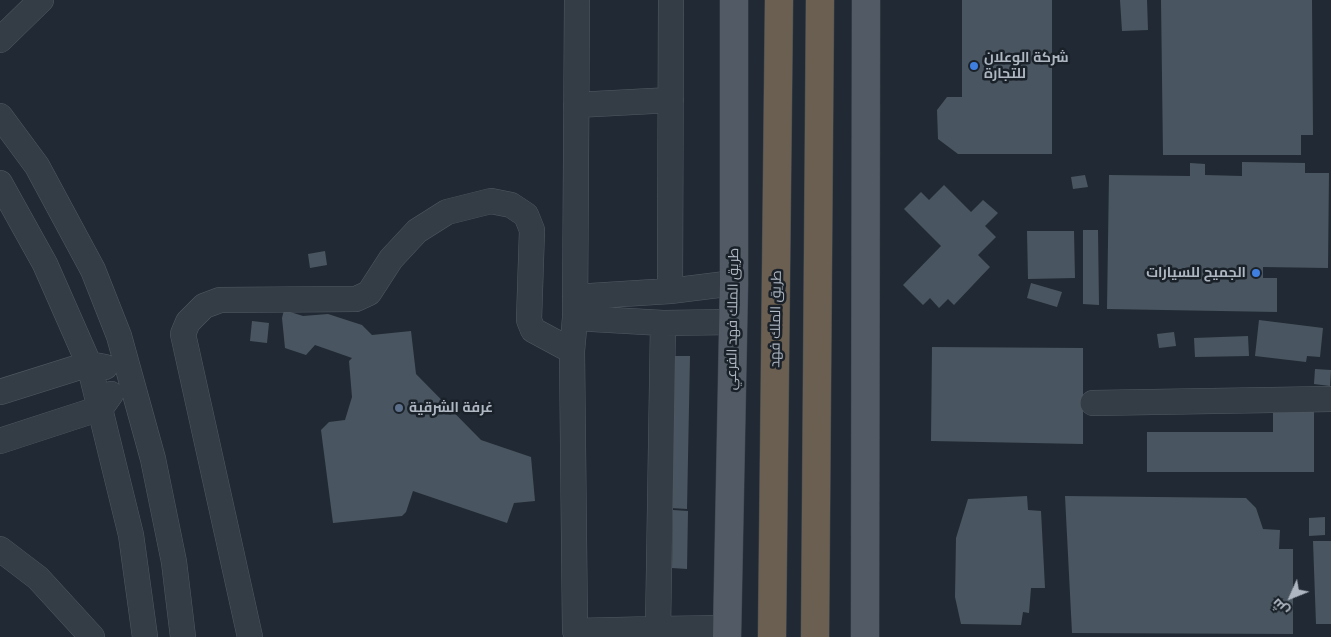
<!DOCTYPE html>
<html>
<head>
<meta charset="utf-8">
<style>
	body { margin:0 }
	#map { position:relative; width:1331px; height:637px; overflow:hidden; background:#212a34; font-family:"Noto Sans",Cairo,sans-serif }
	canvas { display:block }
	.north { position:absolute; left:1266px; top:572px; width:50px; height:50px; -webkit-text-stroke:4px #1a2129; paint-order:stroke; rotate:226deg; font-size:14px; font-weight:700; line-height:20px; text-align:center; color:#aeb7c2 }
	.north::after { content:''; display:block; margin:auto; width:18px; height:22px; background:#aeb7c2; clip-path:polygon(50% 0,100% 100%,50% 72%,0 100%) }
</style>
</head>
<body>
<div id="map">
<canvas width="1331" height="637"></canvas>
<div class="north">ش</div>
</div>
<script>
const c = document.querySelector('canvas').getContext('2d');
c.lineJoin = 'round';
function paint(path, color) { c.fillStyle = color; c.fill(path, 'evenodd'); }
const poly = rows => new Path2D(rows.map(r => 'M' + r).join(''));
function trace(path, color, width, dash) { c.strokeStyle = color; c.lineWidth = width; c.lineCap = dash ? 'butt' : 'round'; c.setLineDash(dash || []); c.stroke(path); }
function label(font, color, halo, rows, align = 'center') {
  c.font = font + ' "Noto Sans",Cairo,sans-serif'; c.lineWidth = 5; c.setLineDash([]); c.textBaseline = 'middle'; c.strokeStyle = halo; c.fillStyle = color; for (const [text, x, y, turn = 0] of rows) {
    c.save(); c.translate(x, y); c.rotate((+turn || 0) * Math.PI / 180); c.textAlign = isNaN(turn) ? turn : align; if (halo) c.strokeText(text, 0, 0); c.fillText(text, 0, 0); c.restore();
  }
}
const building = poly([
	[962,0,1052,0,1052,154,958,154,938,139,937,110,947,97,962,97],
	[1120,0,1147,0,1148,30,1122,31],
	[1161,0,1312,0,1313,135,1301,135,1301,155,1163,155],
	[1242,162,1305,163,1305,173,1329,173,1328,268,1263,267,1263,278,1277,278,1277,312,1107,309,1109,175,1190,176,1190,163,1205,164,1205,175,1242,176],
	[1085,175,1088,187,1073,189,1071,177],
	[944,185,971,212,983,200,998,213,985,226,996,237,978,255,990,267,954,305,948,299,939,308,930,298,923,305,903,285,941,246,904,209,921,192,929,200],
	[1083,230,1098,230,1099,305,1083,304],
	[1027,231,1074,231,1075,278,1028,279],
	[325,251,327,265,310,268,308,254],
	[1031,283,1062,292,1057,307,1027,298],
	[284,310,303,316,328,314,362,325,372,335,411,331,416,374,481,440,531,457,535,501,514,503,507,523,413,491,406,512,402,516,333,523,321,430,329,422,345,420,352,397,349,361,352,358,315,345,306,355,285,348,282,318],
	[1259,320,1323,328,1320,357,1307,356,1306,362,1255,356],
	[252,321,269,323,267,343,250,341],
	[1174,332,1176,346,1159,348,1157,334],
	[1248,336,1249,356,1195,357,1194,338],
	[932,347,1083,348,1083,444,931,441],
	[674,356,690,356,687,509,671,508],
	[1315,369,1331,370,1330,386,1314,384],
	[1314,407,1314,472,1147,472,1147,432,1273,432,1273,408],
	[1027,496,1028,510,1041,511,1045,588,1031,588,1029,613,1023,612,1021,625,961,624,955,597,956,538,968,499],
	[1065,496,1246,498,1256,508,1263,529,1280,530,1279,549,1293,549,1293,634,1072,633],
	[673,510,688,511,687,569,672,568],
	[1325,517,1325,535,1309,536,1309,518],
	[1313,541,1331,541,1331,624,1316,624]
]);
const minor = poly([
	[577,0,575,318,572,351,575,631,658,629,663,323,733,322],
	[0,40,41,0],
	[576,105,671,100],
	[0,116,37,166,93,270,119,336,153,459,174,562,183,637],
	[0,183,45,264,89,364,131,535,145,637],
	[670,291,671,0],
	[575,297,670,291,734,283],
	[575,318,663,323],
	[0,392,89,364,105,367],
	[1093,403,1331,399],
	[0,441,101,408,111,394],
	[0,549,38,578,92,637],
	[658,629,727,628],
	[250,637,183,334,188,322,204,306,220,300,356,299,369,293,391,259,417,231,447,212,491,201,511,205,526,215,532,230,529,320,533,330,572,351]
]);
const major = poly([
	[727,637,734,283,734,0],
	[865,637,866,0]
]);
const highway = poly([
	[772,637,779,0],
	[815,637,820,0]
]);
const markers = [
	[974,66,5,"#3f7fe0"],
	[1256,273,5,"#3f7fe0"],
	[399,408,5,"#5c6f8a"]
];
const poiNames = [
	["شركة الوعلان",984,58],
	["للتجارة",984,74],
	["الجميح للسيارات",1246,273,"right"],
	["غرفة الشرقية",409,408]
];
const streetNames = [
	["طريق الملك فهد الفرعي",733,319,-89],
	["طريق الملك فهد",776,319,-89]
];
paint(building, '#495560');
trace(minor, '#515a63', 26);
trace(major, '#3d454e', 29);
trace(highway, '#3e474f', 29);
trace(minor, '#343c45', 25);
trace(major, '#525b65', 28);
trace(highway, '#6a5f51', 28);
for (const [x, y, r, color] of markers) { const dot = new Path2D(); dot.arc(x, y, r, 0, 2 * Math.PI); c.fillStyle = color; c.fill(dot); trace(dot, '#1a2129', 2); }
label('bold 14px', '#aeb7c2', '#1a2129', poiNames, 'left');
label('14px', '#aeb7c2', '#1a2129', streetNames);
</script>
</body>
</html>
